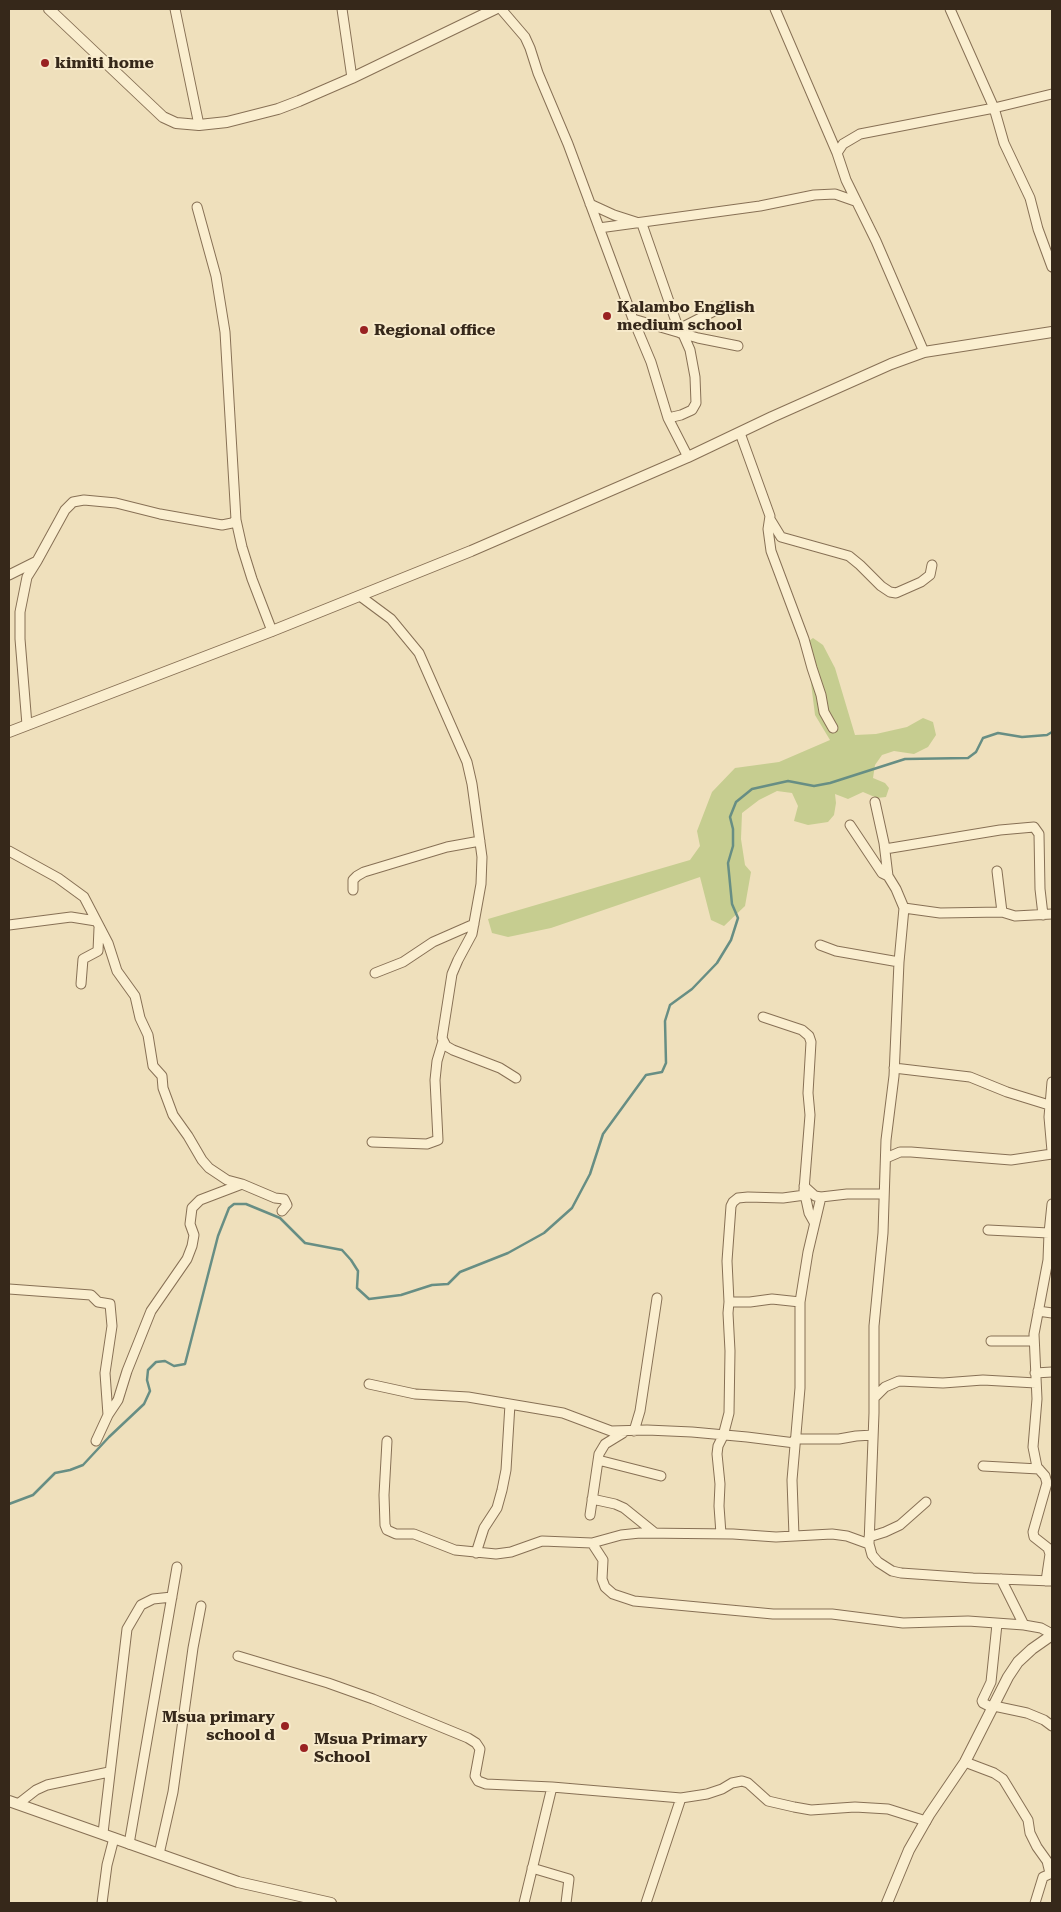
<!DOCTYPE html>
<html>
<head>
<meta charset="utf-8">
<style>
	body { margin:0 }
	#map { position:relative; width:1061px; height:1912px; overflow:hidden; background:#efe0bc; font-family:"Roboto Serif",serif }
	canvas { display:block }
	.frame { position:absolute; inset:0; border:10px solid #36281a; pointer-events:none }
</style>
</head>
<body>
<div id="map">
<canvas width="1061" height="1912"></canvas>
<div class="frame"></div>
</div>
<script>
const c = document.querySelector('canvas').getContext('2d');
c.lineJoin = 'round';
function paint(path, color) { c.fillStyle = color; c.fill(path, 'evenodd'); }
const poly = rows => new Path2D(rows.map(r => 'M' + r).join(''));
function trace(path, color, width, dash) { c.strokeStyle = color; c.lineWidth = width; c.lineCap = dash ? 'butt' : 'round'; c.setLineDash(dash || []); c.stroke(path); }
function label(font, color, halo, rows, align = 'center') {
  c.font = font + ' "Roboto Serif",serif'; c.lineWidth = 4; c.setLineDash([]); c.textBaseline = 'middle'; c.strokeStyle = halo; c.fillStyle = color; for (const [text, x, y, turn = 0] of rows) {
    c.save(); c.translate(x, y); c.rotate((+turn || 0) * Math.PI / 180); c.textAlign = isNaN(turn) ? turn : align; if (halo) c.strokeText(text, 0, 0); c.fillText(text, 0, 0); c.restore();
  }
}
const green = poly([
	[813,638,823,645,835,668,855,735,876,734,907,727,923,718,933,722,936,735,928,747,914,754,894,751,882,755,875,765,873,778,885,783,889,788,886,797,877,798,863,792,848,799,835,794,836,803,834,815,828,822,808,825,794,821,798,806,792,793,777,791,759,800,742,813,741,839,745,865,751,872,745,906,724,926,711,920,700,877,551,928,508,937,492,933,488,919,690,860,700,846,697,831,712,792,735,768,779,762,830,740,815,715,806,643]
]);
const stream = poly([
	[9,1504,33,1495,55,1473,70,1470,83,1465,109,1437,144,1404,150,1391,147,1380,148,1370,156,1362,165,1361,174,1366,185,1364,218,1236,229,1208,234,1204,246,1204,280,1218,305,1243,342,1250,351,1260,358,1271,357,1288,369,1299,401,1295,432,1285,448,1284,460,1272,508,1253,544,1233,572,1208,590,1174,603,1134,646,1075,662,1072,666,1063,665,1021,670,1005,692,989,717,963,731,940,738,918,732,904,728,863,733,846,733,829,730,817,736,802,752,789,788,781,814,786,830,783,905,759,968,758,976,752,983,738,998,733,1022,737,1047,735,1052,732]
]);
const minor = poly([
	[175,9,199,125],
	[342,9,352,78],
	[501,9,525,37,530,48,538,73,568,144,633,319,651,362,668,418,688,457],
	[775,9,837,153,846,180,876,241,924,352],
	[950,9,994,108,1004,143,1030,198,1038,229,1052,267],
	[837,153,843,144,860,134,994,108,1052,94],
	[590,204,614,215,642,224,680,333],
	[197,207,216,276,225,332,236,520,242,547,252,579,272,631],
	[599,228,760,206,814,195,835,194,855,201],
	[633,319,698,338,738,346],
	[679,329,724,306],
	[668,418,681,415,692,410,696,403,695,377,690,350,683,334],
	[740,433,770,516,768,529,771,551,804,639,812,668,821,695,824,712,833,728],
	[770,519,781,537,849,556,860,565,881,586,890,592,896,593,921,582,930,575,932,565],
	[9,575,37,561,65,510,73,502,84,500,116,503,160,514,222,525,232,523,236,520],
	[360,596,391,619,419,653,467,762,472,784,482,857,481,884,472,934,458,960,452,974,442,1038,446,1046,453,1050,500,1068,516,1078],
	[27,725,20,639,20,612,27,577,37,561],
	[875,802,884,843,888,876,896,889,904,908],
	[850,825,882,873,888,876],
	[885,849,1000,830,1034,827,1039,834,1040,889,1043,915],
	[9,851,58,878,84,897,108,943,117,971,135,996,140,1018,148,1035,153,1066,162,1076,163,1088,173,1115,188,1136,202,1160,209,1168,227,1180,242,1184,275,1198,284,1199,287,1205,282,1211],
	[997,871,1002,912],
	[353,890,353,880,357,876,364,872,447,847,480,841],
	[1052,914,1015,916,1002,912,940,913,904,908,899,962,894,1076,886,1140,883,1233,874,1326,874,1413,869,1544,872,1555,878,1562,892,1571,901,1573,973,1578,1052,1581],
	[9,925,71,917,96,921],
	[820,945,836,951,899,962],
	[375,973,403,962,433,942,474,924],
	[81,984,83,959,98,951,99,928],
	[763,1017,802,1030,809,1036,811,1042,808,1093,810,1115,804,1190,809,1213,814,1222],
	[894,1068,970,1077,1007,1092,1049,1105],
	[1052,1082,1049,1117,1052,1151],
	[372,1142,427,1144,438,1140,435,1080,437,1061,443,1041],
	[886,1158,900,1152,911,1152,1011,1160,1052,1154],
	[804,1186,815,1196,821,1197,847,1194,884,1194],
	[988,1230,1049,1233],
	[9,1289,91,1295,98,1302,110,1304,112,1326,105,1373,108,1415],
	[729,1302,750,1302,772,1299,800,1302],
	[1038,1311,1052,1313],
	[991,1341,1033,1341],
	[1035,1373,1052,1372],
	[369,1384,415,1394,468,1397,563,1413,611,1431,647,1430,692,1432,747,1437,795,1443],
	[874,1398,885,1387,899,1381,943,1383,983,1380,1036,1383],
	[634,1431,640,1411,657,1298],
	[795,1439,839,1439,856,1436,873,1435],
	[96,1441,108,1415,118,1400,127,1371,151,1311,187,1259,192,1246,194,1235,190,1224,192,1208,200,1200,242,1184],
	[387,1441,384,1495,385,1525,387,1530,396,1534,414,1534,455,1550,496,1554,511,1552,542,1541,592,1543,621,1535,640,1533,733,1534,776,1537,832,1534,847,1536,869,1544],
	[598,1460,661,1476],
	[983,1466,1039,1469],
	[592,1499,615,1504,624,1508,655,1533],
	[590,1515,599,1454,605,1444,623,1433],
	[721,1534,719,1506,720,1484,717,1454,718,1446,723,1436,729,1413,730,1351,728,1313,729,1302,727,1261,731,1206,733,1202,738,1198,748,1197,783,1198,805,1195],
	[794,1536,792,1480,800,1388,800,1302,808,1252,821,1197],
	[869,1537,885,1532,900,1525,926,1502],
	[592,1543,603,1560,602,1579,605,1587,613,1594,634,1601,773,1614,832,1614,903,1623,968,1621,1024,1625,1041,1628,1052,1634],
	[476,1553,484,1528,497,1508,502,1490,506,1470,510,1404],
	[1001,1579,1024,1625],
	[1046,1581,1050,1554,1048,1548,1034,1537,1033,1532,1047,1483,1045,1476,1037,1467,1033,1447,1037,1399,1034,1334,1048,1260,1049,1233,1052,1204],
	[238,1656,328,1683,373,1699,468,1738,476,1743,480,1749,475,1776,478,1781,486,1784,552,1787,681,1798,707,1794,722,1789,732,1783,742,1781,748,1783,768,1801,794,1807,811,1810,855,1807,888,1809,926,1821],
	[994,1706,1027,1713,1044,1720,1052,1726],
	[993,1708,983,1703,982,1701,991,1682,997,1624],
	[965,1762,994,1773,1003,1779,1028,1820,1030,1833,1037,1847,1047,1861,1050,1873],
	[18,1804,36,1790,47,1785,109,1772],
	[103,1833,127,1629,141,1605,153,1599,172,1597],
	[129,1844,177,1567],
	[159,1854,173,1792,193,1648,201,1606],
	[532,1868,569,1879,566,1903],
	[102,1903,107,1865,114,1838],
	[524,1903,552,1787],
	[646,1903,681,1798],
	[1035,1903,1043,1877,1052,1873]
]);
const tertiary = poly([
	[49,9,163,117,176,123,199,125,227,122,278,109,299,101,352,78,495,9],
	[9,732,272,631,471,551,688,457,772,417,891,364,924,352,1052,332],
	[9,1801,238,1882,331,1903],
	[887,1903,909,1850,929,1815,965,1762,1008,1677,1018,1662,1032,1649,1052,1635]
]);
const markers = [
	[45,63,5,"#922"],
	[607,316,5,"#922"],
	[364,330,5,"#922"],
	[285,1726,5,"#922"],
	[304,1748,5,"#922"]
];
const poiNames = [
	["kimiti home",55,63],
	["Kalambo English",617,307],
	["medium school",617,325],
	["Regional office",374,330],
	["Msua primary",275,1717,"right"],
	["school d",275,1735,"right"],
	["Msua Primary",314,1739],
	["School",314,1757]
];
paint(green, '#c6cd90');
trace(stream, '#678e84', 2.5);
trace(minor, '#877055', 11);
trace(tertiary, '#877055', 12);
trace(minor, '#faeecf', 9);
trace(tertiary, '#faeecf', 10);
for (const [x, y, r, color] of markers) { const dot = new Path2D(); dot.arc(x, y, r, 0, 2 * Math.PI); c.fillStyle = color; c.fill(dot); trace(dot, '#f7eacb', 2); }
label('bold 16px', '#36281a', '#f7eacb', poiNames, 'left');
</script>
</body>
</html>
